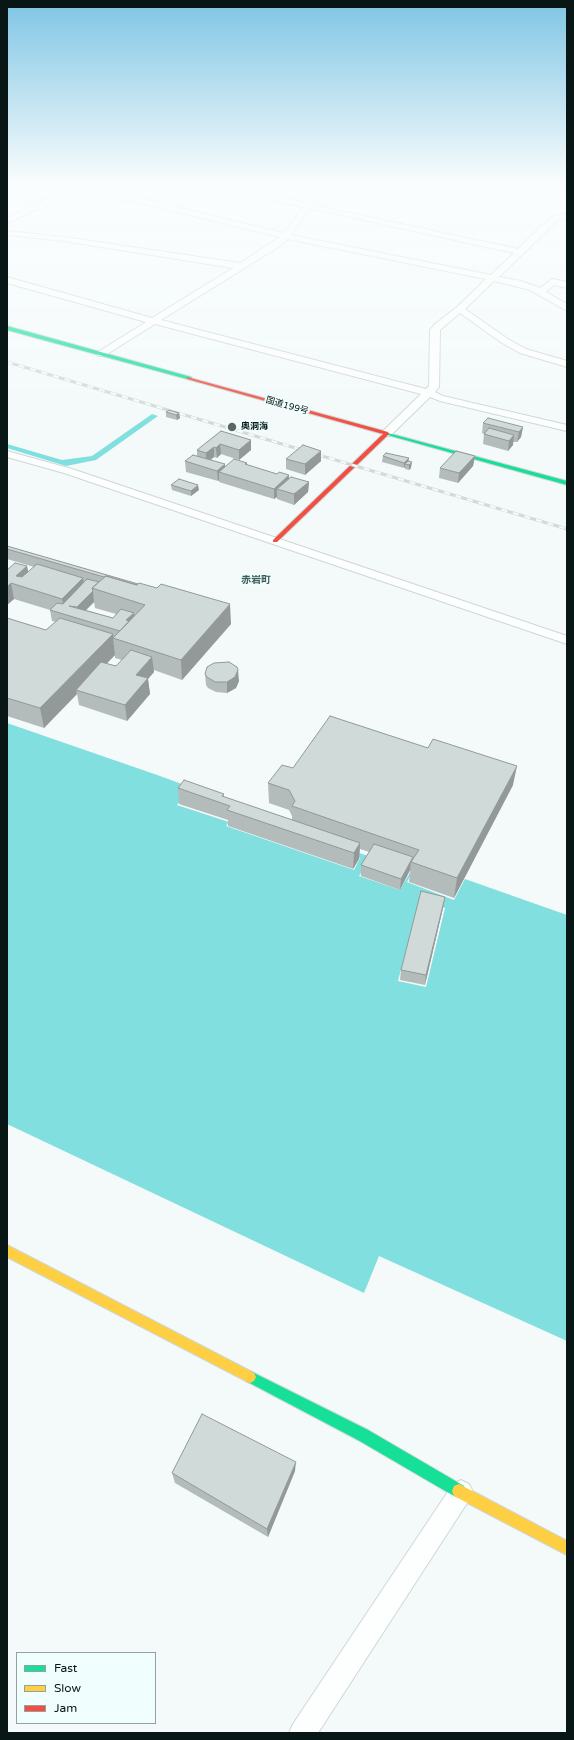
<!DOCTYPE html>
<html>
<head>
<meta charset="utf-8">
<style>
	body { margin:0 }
	#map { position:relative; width:574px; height:1740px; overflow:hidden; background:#f4fafa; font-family:"Varela Round",sans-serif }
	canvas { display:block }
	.frame { position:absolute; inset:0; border:8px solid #091616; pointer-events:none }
	.legend { position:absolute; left:16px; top:1652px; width:140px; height:72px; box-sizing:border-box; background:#f0fefe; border:1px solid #94a1a1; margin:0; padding:5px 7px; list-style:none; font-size:12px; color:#091616 }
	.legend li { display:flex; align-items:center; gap:8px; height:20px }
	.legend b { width:20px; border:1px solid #94a1a1 }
</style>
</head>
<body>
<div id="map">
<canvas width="574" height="1740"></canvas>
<div class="frame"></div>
<ul class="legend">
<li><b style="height:5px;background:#16e098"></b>Fast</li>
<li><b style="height:5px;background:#ffcf43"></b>Slow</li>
<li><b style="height:5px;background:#f24e42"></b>Jam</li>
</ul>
</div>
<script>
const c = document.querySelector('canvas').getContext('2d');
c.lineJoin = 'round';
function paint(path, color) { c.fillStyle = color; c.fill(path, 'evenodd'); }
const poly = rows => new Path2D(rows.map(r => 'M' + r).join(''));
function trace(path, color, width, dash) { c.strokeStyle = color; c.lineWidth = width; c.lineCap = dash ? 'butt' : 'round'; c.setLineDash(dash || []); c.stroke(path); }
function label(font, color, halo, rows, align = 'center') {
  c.font = font + ' "Varela Round","Noto Sans JP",sans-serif'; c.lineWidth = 4; c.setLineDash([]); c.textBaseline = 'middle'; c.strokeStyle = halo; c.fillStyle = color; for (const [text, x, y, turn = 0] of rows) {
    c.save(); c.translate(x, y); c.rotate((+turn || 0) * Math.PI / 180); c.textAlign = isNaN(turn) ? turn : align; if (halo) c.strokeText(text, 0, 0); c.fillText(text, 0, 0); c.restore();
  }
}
const water = poly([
	[152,414,158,416,96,460,66,466,7,448,7,444,62,460,92,456],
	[7,723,160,776,291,824,288,828,371,857,359,876,400,890,412,869,414,869,407,882,454,900,465,879,567,915,567,1341,379,1256,364,1293,7,1124],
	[185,795,225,811,360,858,354,870,226,826,229,822,177,805],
	[419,901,445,908,426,987,398,981]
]);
const street = poly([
	[73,184,82,184,284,233,303,207,205,184,220,184,306,203,324,186,328,184,338,184,330,190,313,205,518,249,551,217,567,213,567,218,557,221,499,277,521,281,540,288,552,279,567,282,567,288,554,285,546,292,567,304,567,311,530,290,494,281,465,309,508,339,526,349,567,361,567,367,520,353,502,343,460,313,440,330,439,387,435,392,443,396,567,425,567,431,440,401,430,397,390,436,382,436,381,434,382,432,421,394,155,324,104,356,98,356,96,354,98,352,146,322,7,283,7,277,152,318,233,268,64,241,7,235,7,231,64,237,240,263,280,237,77,188,48,205,7,223,7,218,42,201,73,184],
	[309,208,514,253,491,275,291,235,309,208],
	[288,239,486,279,457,307,435,324,430,330,429,386,426,389,161,320,280,246,288,239],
	[554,184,562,184,567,188,567,194,554,184],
	[7,191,40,198,41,200,37,202,7,195,7,191],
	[7,451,72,469,567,636,567,644,64,473,7,457,7,451],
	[461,1480,469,1484,473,1492,469,1500,318,1733,289,1733,293,1724,453,1484,461,1480]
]);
const fast = poly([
	[7,326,191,377,192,378,187,379,7,330,7,326],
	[384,432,567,481,567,485,384,434,384,432],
	[250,1371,368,1430,464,1486,466,1491,464,1496,459,1498,454,1496,358,1440,246,1381,244,1377,246,1373,250,1371]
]);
const slow = poly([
	[7,1245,254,1373,256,1377,254,1381,250,1383,246,1381,7,1257,7,1245],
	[459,1484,567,1541,567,1555,454,1496,452,1491,454,1486,459,1484]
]);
const jam = poly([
	[187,377,388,432,389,434,277,542,273,542,273,540,383,434,187,379,187,377]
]);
const rail = poly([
	[7,362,567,529]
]);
const wall = poly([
	[166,412,179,413,180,418,177,420,166,417],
	[483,423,523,427,521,437,517,442,513,442,513,445,508,451,483,444,484,434,482,433],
	[221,431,251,440,251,450,239,460,221,454,217,458,214,457,211,460,225,467,247,463,247,465,277,474,289,475,289,479,309,482,308,492,294,505,277,499,277,497,274,499,219,482,219,480,218,481,186,472,185,461,197,456,197,450],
	[321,451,321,461,305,475,286,469,286,459],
	[383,456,409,458,408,461,411,468,409,470,405,469,405,467,404,468,382,462],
	[475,456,473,466,458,483,439,478,440,468],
	[171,485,199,490,191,496,172,490],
	[7,546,138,584,231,624,182,680,154,670,154,672,148,679,150,694,127,721,79,705,77,694,44,728,7,716,7,618,46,630,56,622,52,621,50,610,14,599,7,605,7,570,27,566,28,572,34,567,7,559],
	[94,602,95,608,116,614,113,618,86,610],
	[115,655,115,658,122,660,116,666,106,664],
	[205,674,239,681,236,688,227,693,216,692,208,688,206,685],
	[293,768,513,785,454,898,409,882,410,870,400,890,361,876,361,865,369,852,360,849,359,859,353,869,228,826,228,820,179,804,178,788,224,794,224,797,292,820,292,816,289,810,269,803,268,783],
	[443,908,425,985,400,980,401,970],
	[295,1471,268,1537,175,1483,172,1473]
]);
const shadedWall = poly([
	[179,413,180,418,177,420,176,415],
	[523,427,521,437,517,442,519,432],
	[514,435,513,445,508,451,509,441],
	[251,440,251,450,239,460,239,450],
	[220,444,221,454,217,458,216,448],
	[214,447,214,457,206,463,206,453],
	[321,451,321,461,305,475,305,464],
	[475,456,473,466,458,483,459,473],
	[409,458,408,463,405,464,405,467,404,468,404,463],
	[412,462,411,468,409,470,409,465],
	[225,464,225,474,219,472,219,480,218,481,217,471],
	[289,475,289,486,277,489,277,497,274,499,274,489],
	[309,482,308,492,294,505,294,494],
	[198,485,199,490,191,496,191,491],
	[27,566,30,581,16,576],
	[83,578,85,593,65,614,62,599],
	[11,583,14,599,7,605,7,587],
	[93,591,94,602,79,617,77,607],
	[230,604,231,624,182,680,181,660],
	[134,613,135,623,134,633,125,643,123,632,126,620],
	[113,634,114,639,113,638,115,655,80,691,76,690,77,694,44,728,40,708],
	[152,657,154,672,148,679,150,694,127,721,125,705,136,675],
	[238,670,239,681,236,688,227,693,227,682],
	[517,766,513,785,454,898,457,878],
	[360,843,359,859,353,869,354,853],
	[413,857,412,862,411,862,410,870,400,890,401,879],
	[445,897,443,908,425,985,426,975],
	[296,1462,295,1471,268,1537,267,1529]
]);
const building = poly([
	[169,410,179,413,176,415,166,412,169,410],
	[488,418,523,427,519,432,483,423,488,418],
	[489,428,514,435,509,441,484,434,489,428],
	[221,431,251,440,239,450,220,444,216,448,214,447,206,453,197,450,221,431],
	[303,445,321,451,305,464,286,459,303,445],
	[456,451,475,456,459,473,440,468,456,451],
	[386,453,409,458,404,463,383,456,386,453],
	[193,455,225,464,217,471,185,461,193,455],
	[234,459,247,463,245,464,277,474,279,472,289,475,274,489,219,472,234,459],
	[408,461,412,462,409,465,405,464,408,461],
	[291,477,309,482,294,494,277,489,291,477],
	[179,479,198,485,191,491,171,485,179,479],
	[7,546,138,584,137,585,106,576,104,577,7,549,7,546],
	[15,563,27,566,16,576,22,577,37,564,83,578,62,599,11,583,7,587,7,570,15,563],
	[106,576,137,585,139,583,157,588,161,584,230,604,181,660,113,638,145,605,92,588,106,576],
	[87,579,99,582,92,588,93,591,77,607,69,606,113,618,121,609,134,613,126,620,129,621,120,631,50,610,57,603,63,604,87,579],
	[7,618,46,630,60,618,113,634,40,708,7,698,7,618],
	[131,650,152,657,136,675,148,678,125,705,76,690,101,662,116,666,131,650],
	[229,662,237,667,238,670,235,677,227,682,215,682,207,677,205,674,207,667,214,663,229,662],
	[330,716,428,748,433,739,517,766,457,878,411,862,419,850,292,806,295,801,289,790,268,783,282,765,293,768,330,716],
	[184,780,224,794,222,796,360,843,354,853,227,810,230,806,178,788,184,780],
	[374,844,413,857,401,879,361,865,374,844],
	[421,891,445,897,426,975,401,970,421,891],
	[202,1414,296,1462,267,1529,172,1473,202,1414]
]);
const markers = [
	[232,427,5,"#5b6666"]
];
const farStreetnames = [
	["国道199号",287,406,16]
];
const farPoinames = [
	["奥洞海",241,427]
];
const farQuarternames = [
	["赤岩町",256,580]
];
paint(water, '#81dfdf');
trace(street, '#cdd7d7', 2);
trace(fast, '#cdd7d7', 2);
trace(slow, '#cdd7d7', 2);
trace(jam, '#cdd7d7', 2);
paint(street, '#fdfefe');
paint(fast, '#16e098');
paint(slow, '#ffcf43');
paint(jam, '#f24e42');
trace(rail, '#d6d8d8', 3);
trace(rail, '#f0fefe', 2, [6]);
paint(wall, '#b3bbbb');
paint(shadedWall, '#929998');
paint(building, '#d0dad9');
trace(building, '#929998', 1);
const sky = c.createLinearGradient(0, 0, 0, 428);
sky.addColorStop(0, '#7fc5e4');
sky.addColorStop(0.43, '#fafdfd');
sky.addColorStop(1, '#fafdfd00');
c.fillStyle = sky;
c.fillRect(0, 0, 574, 428);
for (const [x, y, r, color] of markers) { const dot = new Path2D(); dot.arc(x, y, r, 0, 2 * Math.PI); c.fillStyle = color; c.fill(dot); trace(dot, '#f0fefe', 1.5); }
label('9px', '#091616', '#f0fefe', farStreetnames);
label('bold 9px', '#091616', '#f0fefe', farPoinames, 'left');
label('bold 10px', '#3d5d5c', '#f0fefe', farQuarternames);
</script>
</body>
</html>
